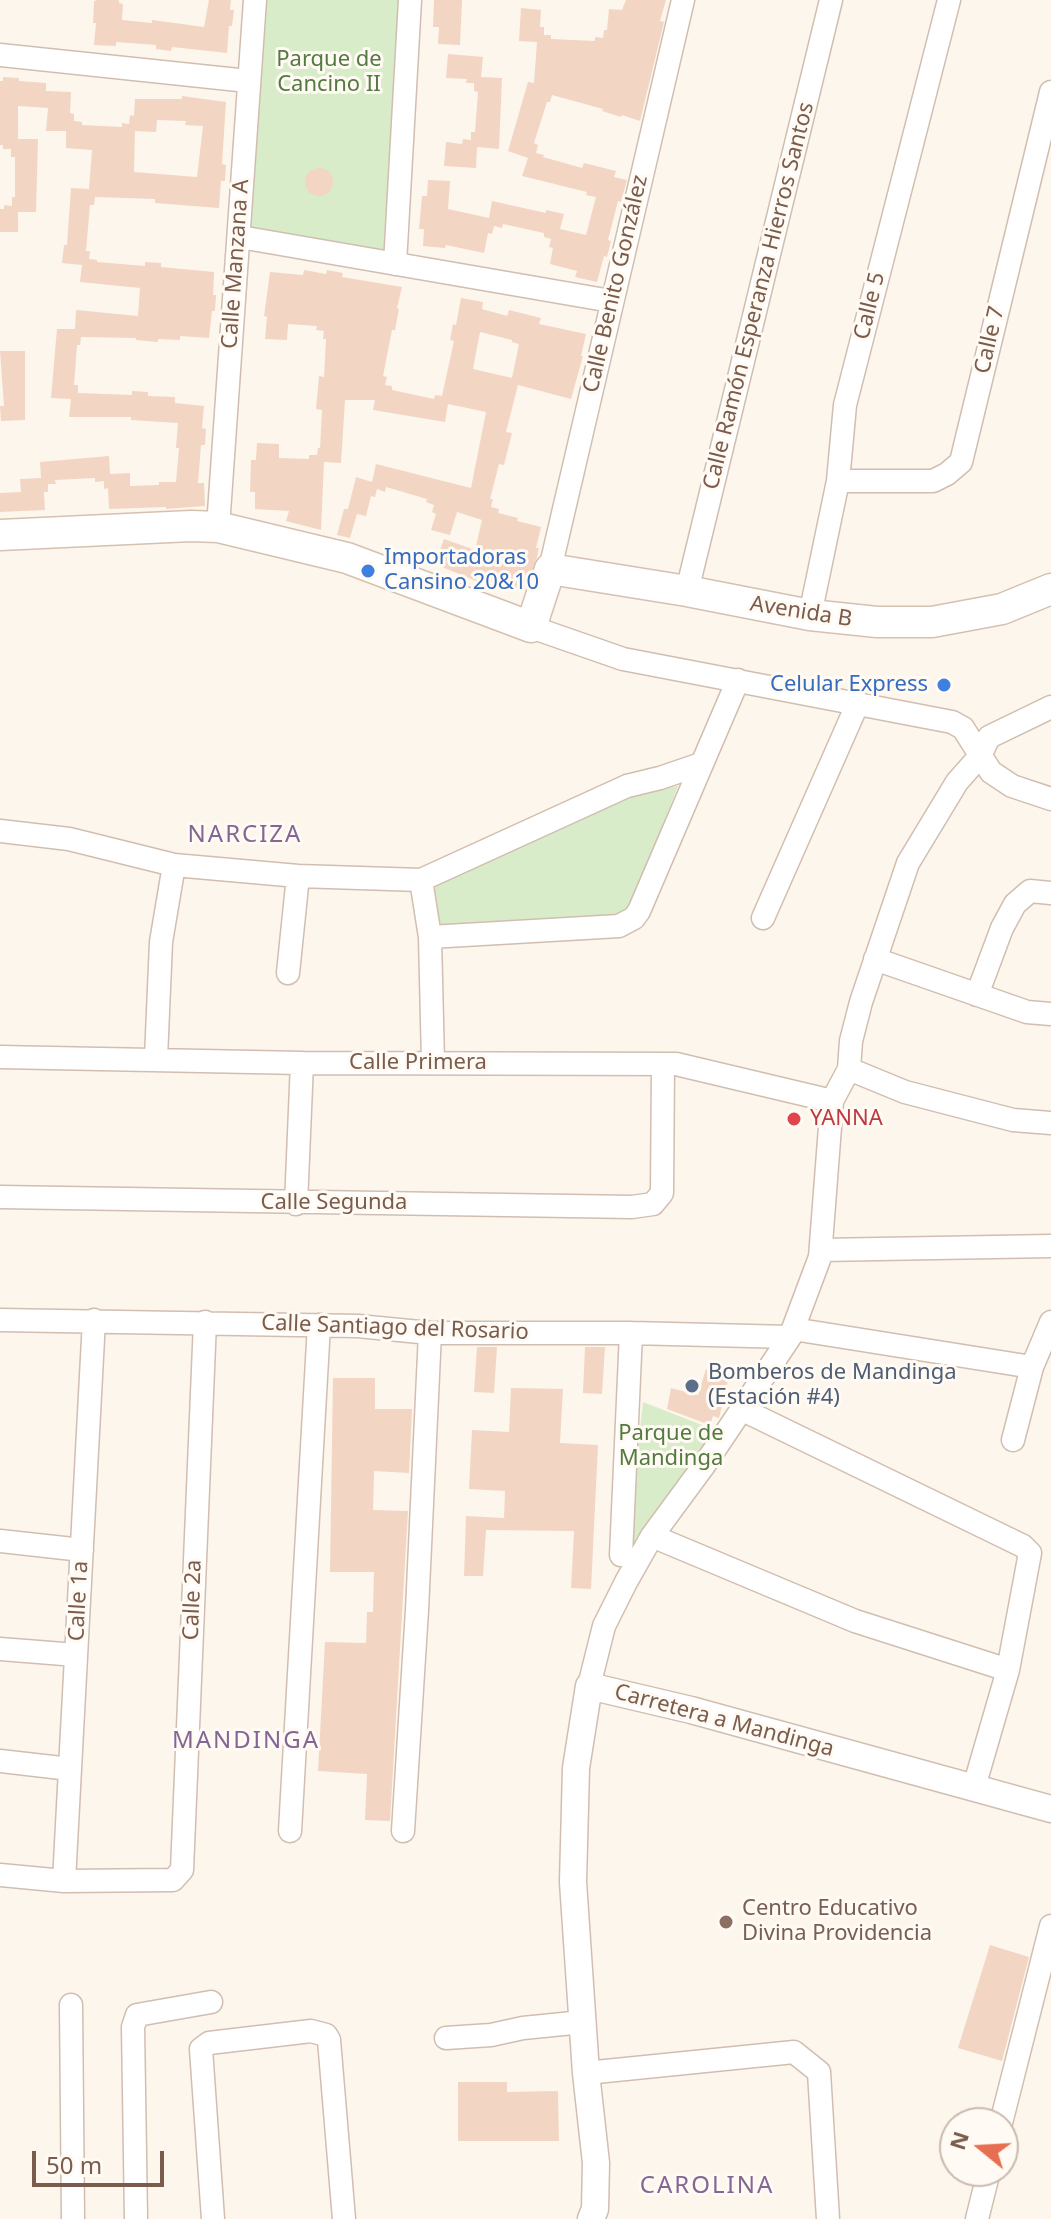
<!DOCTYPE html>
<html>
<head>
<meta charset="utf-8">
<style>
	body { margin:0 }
	#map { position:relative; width:1051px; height:2219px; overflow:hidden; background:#fdf6ec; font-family:"Noto Sans",sans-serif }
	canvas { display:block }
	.north { position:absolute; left:939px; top:2107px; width:80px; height:80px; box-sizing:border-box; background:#fffaf3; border:2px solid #cabbb1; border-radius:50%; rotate:288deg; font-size:22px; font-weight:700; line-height:32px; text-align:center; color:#7a5c4d }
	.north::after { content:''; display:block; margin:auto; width:28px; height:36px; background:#e76f51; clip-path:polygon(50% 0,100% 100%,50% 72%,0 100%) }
	.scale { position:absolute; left:32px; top:2151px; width:132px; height:36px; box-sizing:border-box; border:4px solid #7a5c4d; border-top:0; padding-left:10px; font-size:24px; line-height:28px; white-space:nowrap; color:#7a5c4d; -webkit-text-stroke:6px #fffaf3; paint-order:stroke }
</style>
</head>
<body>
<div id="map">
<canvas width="1051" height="2219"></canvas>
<div class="north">N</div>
<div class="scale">50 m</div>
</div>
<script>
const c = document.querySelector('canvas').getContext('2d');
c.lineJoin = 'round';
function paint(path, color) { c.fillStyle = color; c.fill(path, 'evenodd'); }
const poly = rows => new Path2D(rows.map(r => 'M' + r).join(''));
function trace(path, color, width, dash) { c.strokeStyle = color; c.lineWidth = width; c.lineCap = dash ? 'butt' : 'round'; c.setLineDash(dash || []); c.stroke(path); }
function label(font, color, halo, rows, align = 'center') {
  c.font = font + ' "Noto Sans",sans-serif'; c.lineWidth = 6; c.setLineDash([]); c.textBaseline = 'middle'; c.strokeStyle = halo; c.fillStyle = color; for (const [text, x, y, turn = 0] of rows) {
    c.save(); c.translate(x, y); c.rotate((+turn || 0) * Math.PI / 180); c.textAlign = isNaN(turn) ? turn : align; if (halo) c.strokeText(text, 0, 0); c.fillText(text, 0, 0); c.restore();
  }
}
const green = poly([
	[262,0,405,0,388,248,384,251,250,229],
	[678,786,631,906,617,919,436,928,434,887,635,793],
	[643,1402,720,1432,625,1563]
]);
const building = poly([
	[97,0,119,0,119,3,123,4,122,20,152,23,152,20,204,27,209,0,231,0,230,10,234,10,232,26,229,26,227,53,172,47,171,51,156,49,156,45,116,42,116,46,94,45,96,23,93,23,94,1],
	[434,0,462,0,460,45,438,44,439,27,433,27],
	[626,0,666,0,660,21,664,22,640,121,622,115,621,117,602,111,603,109,552,95,550,102,547,102,534,143,538,145,536,153,544,155,543,157,582,168,584,163,616,171,614,177,627,180,621,202,618,201,608,240,611,241,607,257,604,256,597,282,575,277,577,271,550,264,553,248,549,247,551,239,544,237,544,233,503,224,502,228,494,226,492,234,488,233,484,253,446,245,445,248,423,246,424,229,419,229,422,196,427,196,428,180,450,181,448,209,489,218,492,201,546,213,546,210,564,214,560,229,586,235,596,197,586,195,587,192,522,176,528,158,508,151,528,82,534,83,537,42,519,41,521,8,541,10,540,27,544,27,544,35,551,35,551,39,595,41,595,37,603,38,604,30,607,30,609,9,622,10],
	[448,54,483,57,481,77,502,78,499,149,477,147,476,168,444,166,446,142,462,144,463,139,471,140,471,132,475,132,478,92,474,91,474,83,466,83,467,79,446,78],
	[3,77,19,78,19,81,46,83,46,91,71,92,70,113,74,114,74,121,82,122,82,125,122,127,122,123,129,124,130,115,134,116,135,99,182,99,182,96,226,102,222,164,226,165,225,181,221,181,219,208,155,203,155,199,95,197,94,205,90,205,86,251,90,251,89,259,97,260,97,262,145,266,145,262,161,263,161,267,214,272,213,295,216,295,215,311,212,311,209,338,180,336,180,340,158,339,158,342,136,340,136,338,81,337,80,345,77,345,74,385,78,385,78,393,132,395,132,391,148,392,148,396,175,397,175,403,204,406,202,428,206,429,205,445,201,445,198,483,204,483,205,506,166,509,166,507,109,509,108,488,104,489,104,481,95,482,95,478,55,480,56,484,48,484,48,492,44,492,45,510,0,512,0,493,21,492,20,479,41,478,40,462,109,456,110,474,130,473,130,486,159,485,159,482,176,482,179,448,176,448,178,423,131,420,131,417,69,417,71,399,51,398,57,329,75,329,76,310,138,316,140,288,80,282,82,265,62,263,64,245,67,245,71,188,89,189,92,150,66,148,66,131,46,131,48,108,18,106,18,139,38,139,36,212,18,212,18,232,0,232,0,209,4,209,4,205,12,206,12,197,15,197,15,157,11,157,11,149,3,149,3,145,0,145,0,81,3,81],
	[157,120,186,121,185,125,203,126,197,177,134,172,135,131,156,132],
	'305 182a14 14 0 1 1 28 0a14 14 0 1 1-28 0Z',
	[304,270,326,274,327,270,343,273,342,277,402,287,397,308,399,309,395,330,392,330,383,376,387,377,385,385,392,386,392,390,434,399,435,395,442,396,454,341,450,340,453,324,456,325,461,298,483,302,482,309,507,316,509,310,541,318,539,324,586,334,581,356,583,356,571,399,518,385,506,432,512,433,504,465,499,464,490,499,493,499,491,507,499,509,498,513,518,518,517,521,541,527,536,548,539,548,537,557,524,591,477,578,476,581,435,564,444,539,475,550,482,520,457,512,450,535,431,530,436,514,432,512,434,505,426,502,427,499,386,487,385,492,377,489,375,497,371,496,366,516,357,514,350,538,337,535,344,509,348,509,356,477,372,482,376,464,471,488,486,412,448,404,445,422,373,410,375,400,345,400,341,463,324,462,321,530,286,521,289,511,255,509,255,492,250,492,251,460,256,460,257,443,279,444,279,458,309,459,309,455,317,455,318,448,320,448,322,410,316,409,319,376,324,377,326,339,323,339,324,331,316,330,317,326,288,324,287,340,265,339,267,317,264,316,270,272,303,275],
	[480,332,512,340,512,342,519,344,512,378,473,369],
	[0,351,25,351,25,420,1,421,0,406,4,406],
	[477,1347,497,1347,494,1393,474,1392],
	[585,1347,605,1347,602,1394,583,1393],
	[706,1369,729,1376,719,1418,713,1416,710,1425,667,1409,671,1388,698,1395],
	[333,1378,375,1378,375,1409,412,1409,409,1473,374,1471,373,1510,408,1511,390,1821,365,1820,367,1774,318,1771,325,1642,366,1643,367,1612,373,1612,374,1572,330,1572],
	[511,1388,563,1389,560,1443,598,1445,591,1589,571,1588,574,1531,486,1530,483,1576,464,1576,466,1516,504,1518,505,1491,469,1489,472,1430,509,1432],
	[990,1945,1029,1957,1002,2061,958,2048],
	[458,2082,507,2082,507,2092,558,2091,559,2141,458,2141]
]);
const minor = poly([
	[0,55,248,81],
	[240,237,611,301],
	[395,264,410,0],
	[838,481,933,481,947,474,961,462,1051,92],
	[218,527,255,0],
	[550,569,683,0],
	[687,591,831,0],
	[810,615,838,481,845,405,949,0],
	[531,627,623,659,952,722,963,728,991,772,1012,786,1051,799],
	[0,831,69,839,174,865,298,876,421,880,627,786,660,778,701,764],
	[421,880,430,937,433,1063],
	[763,918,857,705],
	[430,937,619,926,634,918,639,911,738,680],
	[875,959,1027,1012,1051,1014],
	[288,973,298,876],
	[977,995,1002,928,1015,904,1030,891,1051,893],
	[0,1057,302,1063,676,1064,832,1101],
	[156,1058,161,942,174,865],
	[849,1069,905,1092,1013,1120,1051,1123],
	[0,1197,632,1207,653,1204,662,1193,663,1064],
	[296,1204,302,1063],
	[821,1250,1051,1246],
	[0,1320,358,1326,430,1333,631,1333,790,1337],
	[793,1329,1032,1367],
	[741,1409,1023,1546,1030,1553,1008,1670,974,1787],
	[1013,1440,1032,1367,1051,1322],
	[652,1536,855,1621,1008,1670],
	[0,1541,82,1550],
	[621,1555,631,1333],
	[0,1649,76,1655],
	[589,1686,604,1626,626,1582,652,1536,705,1464,790,1337,820,1257,832,1101,849,1069,851,1041,861,1002,908,863,957,782,980,756,989,737,1051,707],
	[0,1761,70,1769],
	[290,1831,319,1325],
	[403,1831,417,1610,430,1333],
	[0,1875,64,1881,173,1880,182,1870,205,1322],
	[64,1881,94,1320],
	[71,2005,73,2219],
	[446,2038,491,2035,523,2028,583,2022],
	[586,2073,794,2052,819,2072,828,2219],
	[1001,2123,1051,1926],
	[136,2219,133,2027,137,2015,211,2002],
	[213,2219,201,2049,209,2043,311,2031,326,2035,329,2040,344,2219],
	[977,2219,989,2171]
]);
const tertiary = poly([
	[591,2219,595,2209,596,2163,586,2073,573,1882,576,1768,589,1686,691,1710,1051,1809]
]);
const secondary = poly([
	[0,535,191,526,218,527,347,558,531,627,550,569,687,591,810,615,877,622,932,622,1002,609,1051,589]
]);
const markers = [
	[368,571,8,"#3f7fe0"],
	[944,685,8,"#3f7fe0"],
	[794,1119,8,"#e0444e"],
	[692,1386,8,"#5c6f8a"],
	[726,1922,8,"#8d6e63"]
];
const parkNames = [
	["Parque de",329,60],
	["Cancino II",329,85],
	["Parque de",671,1434],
	["Mandinga",671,1459]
];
const streetNames = [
	["Calle Manzana A",236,264,-86],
	["Calle Benito González",616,284,-77],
	["Calle Ramón Esperanza Hierros Santos",759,296,-76],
	["Calle 5",870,306,-76],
	["Calle 7",990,340,-77],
	["Avenida B",801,612,9],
	["Calle Primera",418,1063],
	["Calle Segunda",334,1203],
	["Calle Santiago del Rosario",395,1328,2],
	["Calle 2a",193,1600,-88],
	["Calle 1a",79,1601,-87],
	["Carretera a Mandinga",724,1721,15]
];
const shopNames = [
	["Importadoras",384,558],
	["Cansino 20&10",384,583],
	["Celular Express",928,685,"right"]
];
const healthNames = [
	["YANNA",810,1119]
];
const serviceNames = [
	["Bomberos de Mandinga",708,1373],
	["(Estación #4)",708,1398]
];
const educationNames = [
	["Centro Educativo",742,1909],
	["Divina Providencia",742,1934]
];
const neighbourhoodNames = [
	["NARCIZA",245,835],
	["MANDINGA",246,1741],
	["CAROLINA",707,2186]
];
paint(green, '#d8ecc9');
paint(building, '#f3d5c3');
trace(minor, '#d1beb0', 25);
trace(tertiary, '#d1beb0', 29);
trace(secondary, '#d6c0b0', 33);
trace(minor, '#fff', 22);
trace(tertiary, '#fff', 26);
trace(secondary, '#fff', 30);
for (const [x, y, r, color] of markers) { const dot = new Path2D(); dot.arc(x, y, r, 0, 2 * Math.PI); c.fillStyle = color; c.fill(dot); trace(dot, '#fffaf3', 3); }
label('22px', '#537a41', '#fffaf3', parkNames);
label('22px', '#7a5c4d', '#fffaf3', streetNames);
label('22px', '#366cbe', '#fffaf3', shopNames, 'left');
label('22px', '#be3a42', '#fffaf3', healthNames, 'left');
label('22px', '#4e5e75', '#fffaf3', serviceNames, 'left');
label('22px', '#785e54', '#fffaf3', educationNames, 'left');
c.letterSpacing = '2px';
label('24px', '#846695', '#fffaf3', neighbourhoodNames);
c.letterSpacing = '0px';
</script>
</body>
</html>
